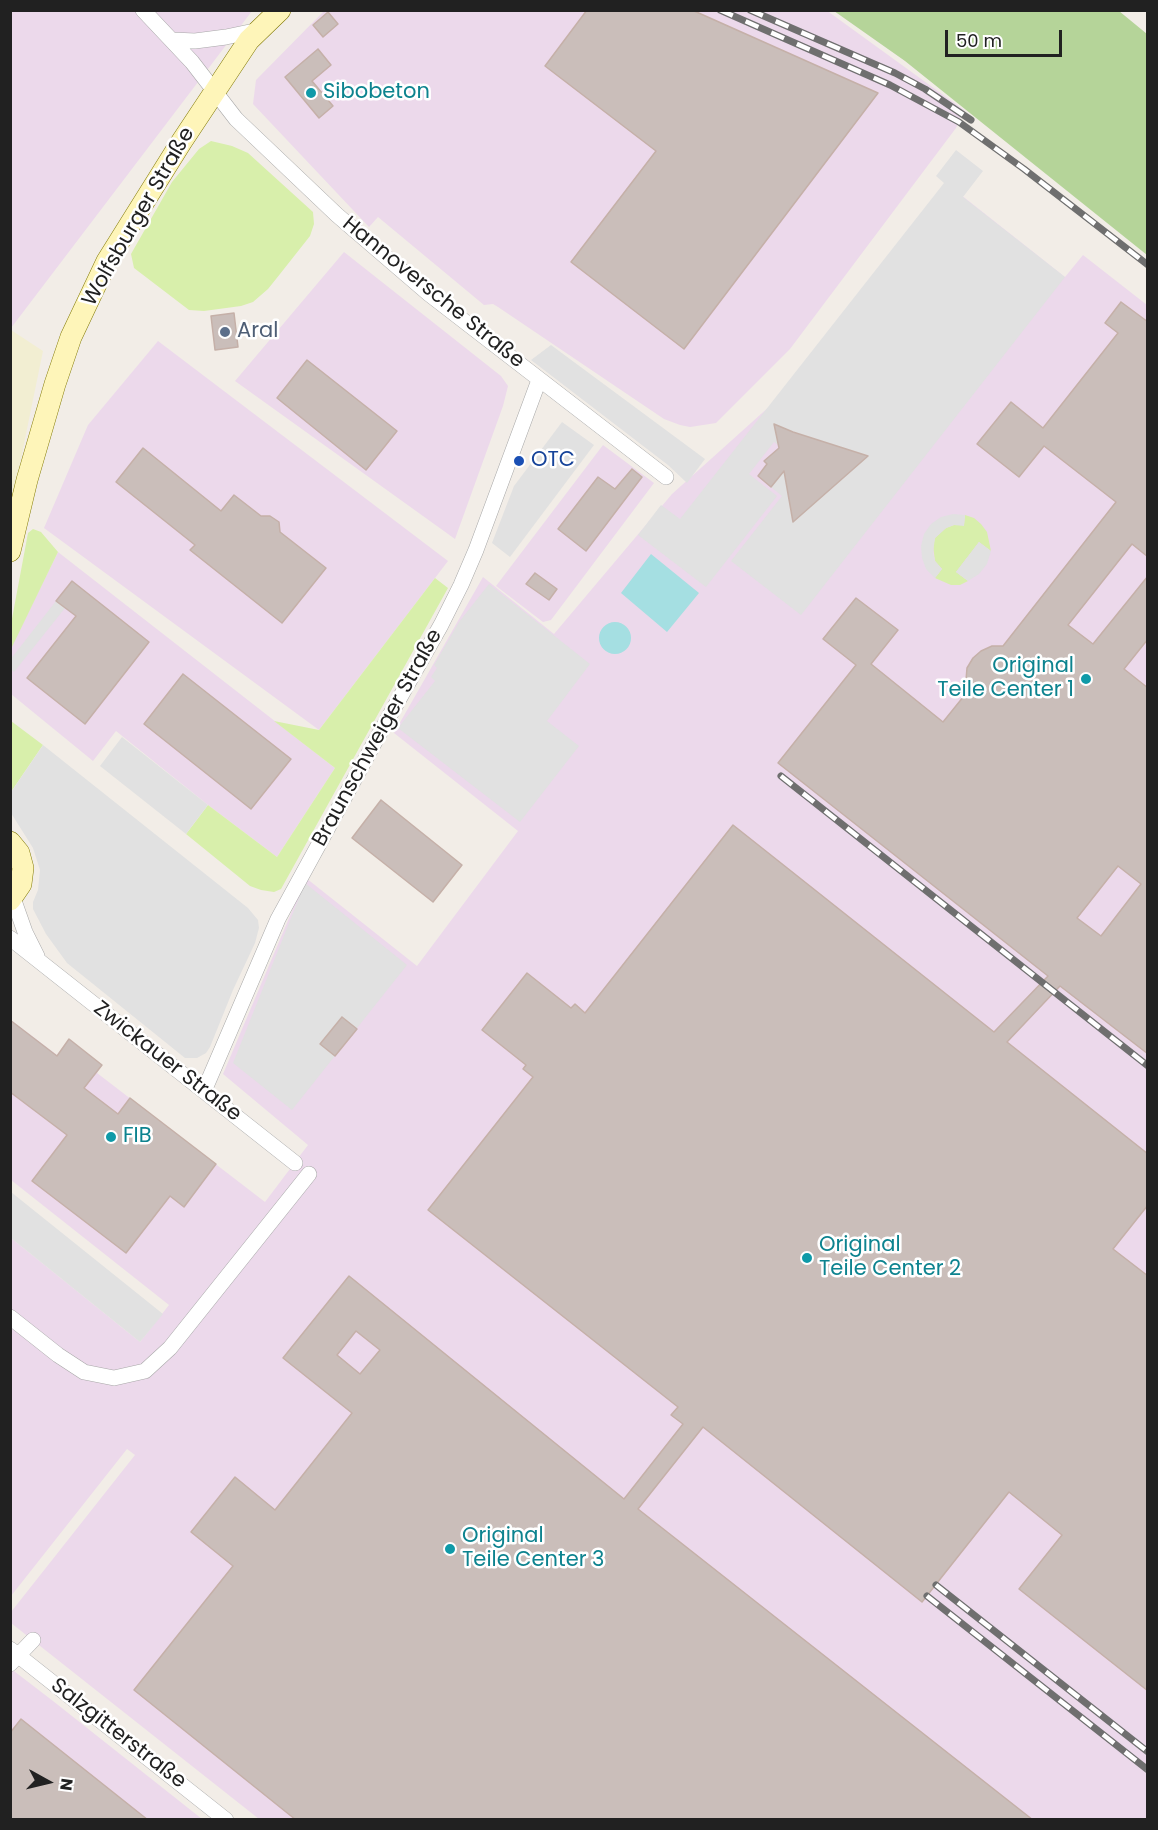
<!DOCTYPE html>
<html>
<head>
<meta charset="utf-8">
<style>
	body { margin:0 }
	#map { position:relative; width:1158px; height:1830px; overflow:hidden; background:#f2ede7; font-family:Poppins,sans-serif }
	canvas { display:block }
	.frame { position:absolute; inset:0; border:12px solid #212121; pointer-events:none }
	.north { position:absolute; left:18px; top:1752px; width:60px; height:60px; -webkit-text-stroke:4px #fff; paint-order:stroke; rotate:98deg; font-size:16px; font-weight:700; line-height:24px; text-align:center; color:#212121 }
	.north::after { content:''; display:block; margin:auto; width:21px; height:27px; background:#212121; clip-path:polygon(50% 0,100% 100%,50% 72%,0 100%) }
	.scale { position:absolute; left:945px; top:30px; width:117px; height:27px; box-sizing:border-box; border:3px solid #212121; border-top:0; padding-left:8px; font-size:18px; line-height:21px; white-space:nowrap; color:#212121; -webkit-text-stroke:4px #fff; paint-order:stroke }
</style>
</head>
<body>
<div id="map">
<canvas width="1158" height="1830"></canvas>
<div class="frame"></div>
<div class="north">N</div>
<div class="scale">50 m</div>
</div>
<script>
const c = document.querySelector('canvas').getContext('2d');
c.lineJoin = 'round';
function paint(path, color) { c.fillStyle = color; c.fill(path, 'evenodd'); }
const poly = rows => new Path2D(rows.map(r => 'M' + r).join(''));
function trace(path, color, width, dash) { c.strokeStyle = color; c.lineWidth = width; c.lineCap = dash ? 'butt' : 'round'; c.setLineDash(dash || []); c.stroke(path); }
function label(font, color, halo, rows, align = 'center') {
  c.font = font + ' Poppins,sans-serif'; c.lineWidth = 5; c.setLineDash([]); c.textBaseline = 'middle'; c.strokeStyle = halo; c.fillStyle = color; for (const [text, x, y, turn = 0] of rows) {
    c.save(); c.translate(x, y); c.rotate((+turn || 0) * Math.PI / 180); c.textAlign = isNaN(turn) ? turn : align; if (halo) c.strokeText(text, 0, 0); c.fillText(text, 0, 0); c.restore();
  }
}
const industrial = poly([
	[826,10,964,110,956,128,790,349,716,423,690,427,680,425,664,419,498,307,493,304,484,305,378,217,369,227,253,104,256,80,324,11],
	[11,11,252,11,11,328],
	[951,187,1065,277,1083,255,1147,305,1147,1819,259,1819,11,1623,11,1612,135,1455,127,1449,11,1596,11,1238,140,1342,169,1305,11,1180,11,1020,57,1055,69,1039,102,1065,97,1073,265,1202,308,1145,223,1074,306,878,417,966,518,831,394,733,483,577,554,634,672,494,801,378],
	[344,252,501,376,508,386,503,406,455,539,235,381],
	[158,341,448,561,319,730,44,528,88,425],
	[603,445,654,483,551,620,543,622,496,586],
	[58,552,335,768,277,857,208,805,116,731,93,761,11,694,10,649],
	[10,1668,53,1701,202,1819,11,1819]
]);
const farmland = poly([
	[11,330,43,351,11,507]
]);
const grass = poly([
	[211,141,232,146,248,153,313,212,314,224,310,236,280,274,268,289,253,302,241,306,204,311,189,310,134,268,131,254,172,182,199,149],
	[965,515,974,518,981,524,987,532,991,551,979,542,956,572,968,581,960,585,951,585,935,578,942,569,935,561,933,546,935,538,946,528,954,525,964,525],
	[33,529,41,532,58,552,11,649,11,624,28,533],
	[435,578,448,588,281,889,274,892,261,890,250,886,186,834,208,805,277,857,335,768,274,721,319,730],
	[11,721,43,745,11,792]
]);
const forest = poly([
	[834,11,1119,11,1147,34,1147,255,905,61]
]);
const parking = poly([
	[956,150,983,171,963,197,1065,277,801,615,731,561,782,496,771,487,781,447,774,442,749,474,777,496,706,587,638,535,661,505,680,519,944,183,936,176],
	[551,345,705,459,687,483,668,465,531,360],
	[562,422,594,445,510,557,492,543,514,486],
	[953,514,965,515,964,526,954,525,946,528,935,538,933,553,935,561,942,569,935,578,926,569,922,558,921,546,924,534,931,524,941,517],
	[979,542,991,551,987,564,979,574,968,581,956,572],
	[489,584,590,664,547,721,579,746,520,822,398,728,435,681,431,677,437,668,434,665,459,622],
	[56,601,65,608,14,672,11,669,10,660],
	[122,737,208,805,186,834,100,766],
	[43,745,248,908,258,920,259,928,255,943,233,990,210,1047,206,1053,197,1058,185,1058,67,963,46,934,33,909,33,902,38,890,40,870,33,848,11,813,11,792],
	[305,883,407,965,292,1110,233,1063],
	[11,1192,163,1314,140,1342,11,1238]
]);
const water = poly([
	[651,554,699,593,667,632,621,593],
	'599 638a16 16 0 1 1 32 0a16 16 0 1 1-32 0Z'
]);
const building = poly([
	[587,10,692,10,878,93,684,349,571,262,656,151,545,66,587,10],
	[328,12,338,24,323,37,313,25,328,12],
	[318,49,331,65,312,81,333,106,319,118,285,77,318,49],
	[1121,302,1148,322,1148,557,1132,544,1068,625,1093,644,1148,576,1148,639,1124,669,1148,688,1148,1054,1060,986,1007,1042,1148,1154,1148,1205,1113,1249,1148,1276,1148,1691,1019,1589,1062,1535,1009,1492,922,1602,703,1427,638,1509,1033,1820,296,1820,134,1690,233,1566,191,1532,235,1477,275,1510,352,1413,283,1358,349,1276,624,1499,683,1424,671,1415,678,1407,428,1210,533,1077,523,1069,526,1065,482,1030,527,973,571,1008,575,1004,585,1013,733,825,994,1032,1048,976,778,763,856,665,823,639,856,598,898,630,871,664,943,722,968,691,966,680,967,668,973,658,981,651,992,646,1003,646,1116,502,1044,446,1019,477,977,444,1011,402,1043,428,1118,333,1105,323,1121,302],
	[1118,866,1141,884,1101,936,1077,918,1118,866],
	[356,1331,380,1350,360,1374,337,1355,356,1331],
	[234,313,238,347,215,350,211,316,234,313],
	[307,360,397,431,366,470,277,398,307,360],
	[774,424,793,432,868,456,793,522,784,471,771,487,758,476,767,464,764,461,779,448,774,424],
	[143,448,221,511,234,495,261,516,270,516,279,522,280,532,326,568,282,623,190,550,195,545,116,482,143,448],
	[632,469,642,477,586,551,558,529,598,477,615,489,632,469],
	[535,573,557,589,549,600,526,584,535,573],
	[72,581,149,642,85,724,27,678,76,616,56,601,72,581],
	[183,674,291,759,251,809,144,724,183,674],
	[381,800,462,865,433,902,352,838,381,800],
	[342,1017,357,1029,335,1056,320,1044,342,1017],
	[10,1020,57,1056,69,1039,102,1065,84,1088,118,1114,130,1098,216,1164,184,1207,170,1196,126,1253,32,1181,67,1135,10,1092,10,1020],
	[21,1719,148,1820,10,1820,10,1733,21,1719]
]);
const street = poly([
	[143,10,192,62,236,119,337,215,429,294,666,477],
	[173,40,195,41,226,37,259,30],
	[13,898,25,932,37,956],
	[10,938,295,1163],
	[204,1091,278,919,377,738,441,625,461,585,476,550,539,380],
	[10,1317,58,1355,84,1372,114,1378,145,1371,170,1348,309,1174],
	[10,1649,226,1820],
	[10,1664,33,1640]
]);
const secondary = poly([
	[10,551,27,480,55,384,71,337,107,261,182,141,249,40,280,10],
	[10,842,19,853,23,868,21,884,10,900]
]);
const rail = poly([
	[720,10,890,85,959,122,1024,169,1148,265],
	[750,10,895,73,925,89,971,120],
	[781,776,1148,1066],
	[936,1585,1148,1752],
	[927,1596,1148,1770]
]);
const markers = [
	[311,93,6,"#0f9aa8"],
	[225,332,6,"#5c6f8a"],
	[519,461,6,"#1a4fb4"],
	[1086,679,6,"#0f9aa8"],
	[111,1137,6,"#0f9aa8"],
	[807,1258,6,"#0f9aa8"],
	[450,1549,6,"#0f9aa8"]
];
const cultureNames = [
	["Sibobeton",323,93],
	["Original",1074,667,"right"],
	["Teile Center 1",1074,691,"right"],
	["FIB",123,1137],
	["Original",819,1246],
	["Teile Center 2",819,1270],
	["Original",462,1537],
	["Teile Center 3",462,1561]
];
const streetNames = [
	["Wolfsburger Straße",139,217,-60],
	["Hannoversche Straße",433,293,39],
	["Braunschweiger Straße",378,738,-61],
	["Zwickauer Straße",167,1062,38],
	["Salzgitterstraße",118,1734,38]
];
const serviceNames = [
	["Aral",237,332]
];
const transitNames = [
	["OTC",531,461]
];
paint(industrial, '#ecd9eb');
paint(farmland, '#f2eed2');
paint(grass, '#d8efab');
paint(forest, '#b5d499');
paint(parking, '#e1e1e1');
paint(water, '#a5dfe2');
paint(building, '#cabeba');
trace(building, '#c5b0a8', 1.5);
trace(street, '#a8a8a8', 16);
trace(secondary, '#807800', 22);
trace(street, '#fff', 15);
trace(secondary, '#fef5b9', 21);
trace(rail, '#6f6f6f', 7);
trace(rail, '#fff', 4.5, [14]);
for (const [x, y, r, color] of markers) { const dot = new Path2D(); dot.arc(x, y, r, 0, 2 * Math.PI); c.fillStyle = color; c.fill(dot); trace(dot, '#fff', 2); }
label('21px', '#0d838f', '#fff', cultureNames, 'left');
label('21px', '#212121', '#fff', streetNames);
label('21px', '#4e5e75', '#fff', serviceNames, 'left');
label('21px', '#164399', '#fff', transitNames, 'left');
</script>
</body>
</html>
